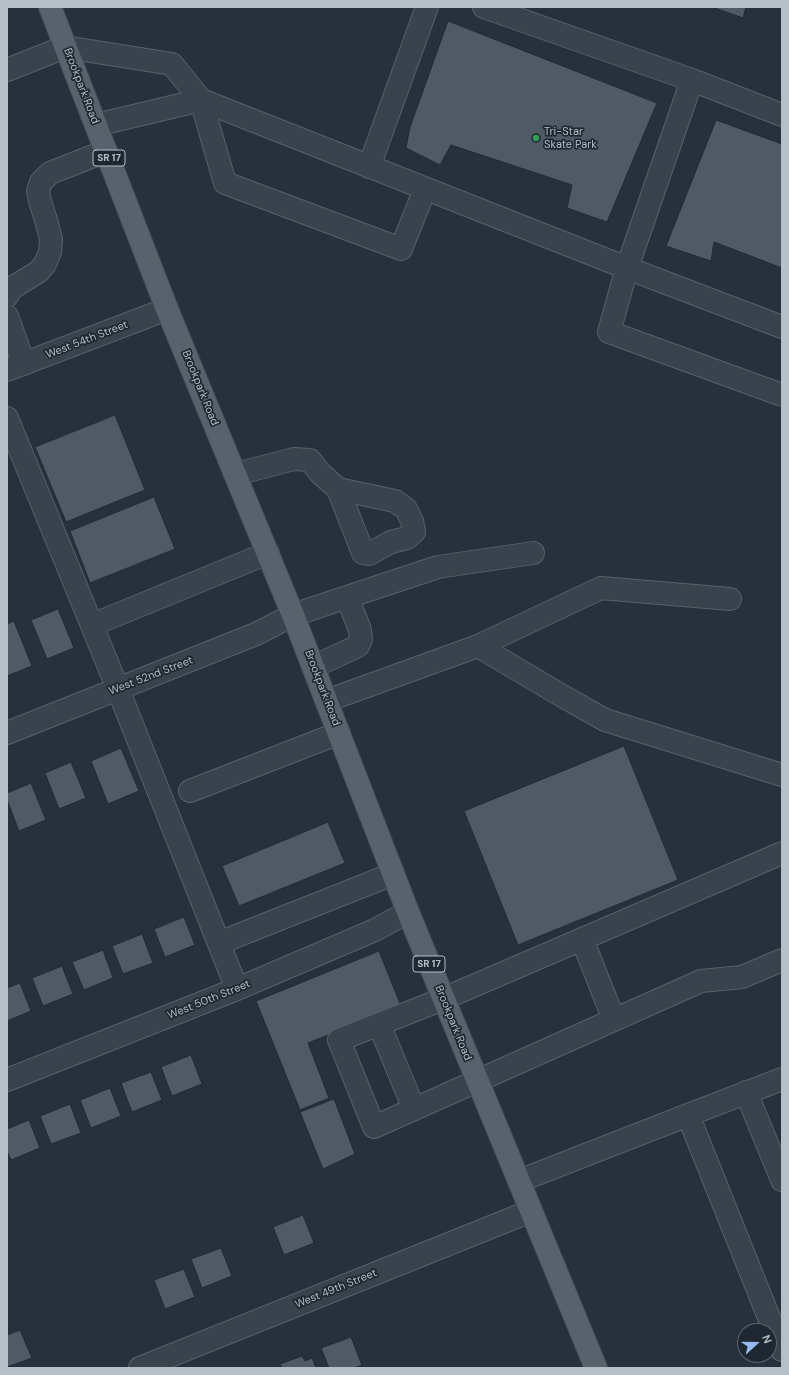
<!DOCTYPE html>
<html>
<head>
<meta charset="utf-8">
<style>
	body { margin:0 }
	#map { position:relative; width:789px; height:1375px; overflow:hidden; background:#27313d; font-family:"DM Sans",sans-serif }
	canvas { display:block }
	.frame { position:absolute; inset:0; border:8px solid #b6bec8; pointer-events:none }
	.north { position:absolute; left:737px; top:1323px; width:40px; height:40px; box-sizing:border-box; background:#1f2832; border:1px solid #5b646e; border-radius:50%; rotate:69deg; font-size:11px; font-weight:700; line-height:16px; text-align:center; color:#b6bec8 }
	.north::after { content:''; display:block; margin:auto; width:14px; height:18px; background:#94baef; clip-path:polygon(50% 0,100% 100%,50% 72%,0 100%) }
</style>
</head>
<body>
<div id="map">
<canvas width="789" height="1375"></canvas>
<div class="frame"></div>
<div class="north">N</div>
</div>
<script>
const c = document.querySelector('canvas').getContext('2d');
c.lineJoin = 'round';
function paint(path, color) { c.fillStyle = color; c.fill(path, 'evenodd'); }
const poly = rows => new Path2D(rows.map(r => 'M' + r).join(''));
function trace(path, color, width, dash) { c.strokeStyle = color; c.lineWidth = width; c.lineCap = dash ? 'butt' : 'round'; c.setLineDash(dash || []); c.stroke(path); }
function label(font, color, halo, rows, align = 'center') {
  c.font = font + ' "DM Sans",sans-serif'; c.lineWidth = 3.5; c.setLineDash([]); c.textBaseline = 'middle'; c.strokeStyle = halo; c.fillStyle = color; for (const [text, x, y, turn = 0] of rows) {
    c.save(); c.translate(x, y); c.rotate((+turn || 0) * Math.PI / 180); c.textAlign = isNaN(turn) ? turn : align; if (halo) c.strokeText(text, 0, 0); c.fillText(text, 0, 0); c.restore();
  }
}
const building = poly([
	[712,7,746,7,743,18,712,7],
	[448,21,657,103,607,222,567,208,572,185,451,145,440,165,406,148,410,127,448,21],
	[716,120,782,144,782,268,714,242,711,261,666,246,716,120],
	[115,415,145,490,66,522,35,447,115,415],
	[154,497,175,549,90,583,70,531,154,497],
	[58,609,74,648,47,659,31,620,58,609],
	[14,621,32,666,7,676,7,624,14,621],
	[624,746,678,880,518,945,464,811,624,746],
	[121,748,139,791,108,804,91,761,121,748],
	[71,762,86,798,59,809,45,773,71,762],
	[31,783,46,820,19,831,7,800,7,793,31,783],
	[328,822,345,863,239,906,222,866,328,822],
	[184,917,195,945,165,957,154,929,184,917],
	[142,934,153,963,123,974,112,946,142,934],
	[103,950,113,978,84,990,72,962,103,950],
	[379,951,401,1006,308,1043,329,1098,300,1110,256,1001,379,951],
	[62,966,73,994,43,1006,32,978,62,966],
	[20,983,31,1011,7,1021,7,988,20,983],
	[191,1055,202,1084,172,1096,161,1067,191,1055],
	[151,1072,162,1100,132,1112,121,1083,151,1072],
	[110,1088,121,1116,91,1128,80,1100,110,1088],
	[334,1099,355,1154,323,1169,300,1112,334,1099],
	[70,1104,81,1133,51,1144,40,1116,70,1104],
	[29,1120,40,1148,11,1160,7,1151,7,1129,29,1120],
	[303,1215,314,1243,284,1255,273,1227,303,1215],
	[221,1248,232,1276,202,1288,191,1259,221,1248],
	[184,1269,195,1297,165,1309,154,1280,184,1269],
	[20,1330,32,1358,7,1367,7,1335,20,1330],
	[351,1337,362,1365,354,1368,329,1368,321,1348,351,1337],
	[302,1356,305,1361,312,1358,316,1368,282,1368,280,1364,302,1356]
]);
const minor = poly([
	[484,7,692,80,627,268,609,332,782,395],
	[7,70,65,47,172,64,201,100,225,183,401,249,425,189],
	[692,80,782,115],
	[96,125,201,100,627,268,782,327],
	[369,167,427,7],
	[7,296,12,288,38,272,45,264,50,252,51,239,46,220,40,201,38,191,41,182,50,173,106,151],
	[7,316,24,364],
	[7,370,167,309],
	[7,418,118,689,237,989],
	[236,474,294,459,310,460,320,473,338,489,395,501,406,509,412,521,414,532,407,538,391,542,369,554,363,553,338,489],
	[92,625,268,553],
	[478,646,559,694,605,720,782,775],
	[313,667,358,646,361,639,360,630,347,597],
	[326,701,478,646,601,588,730,599],
	[7,733,256,634,293,615,438,567,533,553],
	[190,791,339,733],
	[782,853,443,999,339,1040,374,1127,701,981,742,977,782,960],
	[582,939,614,1020],
	[219,943,393,874],
	[379,1024,414,1109],
	[7,1080,237,989,375,930,408,912],
	[746,1092,782,1180],
	[688,1115,782,1079],
	[519,1181,688,1115,782,1350],
	[140,1368,531,1211]
]);
const major = poly([
	[50,7,167,309,293,615,408,912,596,1368]
]);
const markers = [
	[536,138,4,"#2e9e5b"]
];
const shields = [
	[109,158,32],
	[429,964,32]
];
const shieldNames = [
	["SR 17",109,158],
	["SR 17",429,964]
];
const streetNames = [
	["Brookpark Road",81,86,69],
	["West 54th Street",87,340,-21],
	["Brookpark Road",200,388,68],
	["West 52nd Street",151,676,-21],
	["Brookpark Road",322,688,69],
	["West 50th Street",209,1000,-22],
	["Brookpark Road",453,1023,68],
	["West 49th Street",336,1289,-22]
];
const poiNames = [
	["Tri-Star",544,132],
	["Skate Park",544,145]
];
paint(building, '#505a67');
trace(building, '#212a34', 1);
trace(minor, '#58616b', 24);
trace(major, '#434c56', 24);
trace(minor, '#3a434d', 22);
trace(major, '#58626d', 22);
for (const [x, y, r, color] of markers) { const dot = new Path2D(); dot.arc(x, y, r, 0, 2 * Math.PI); c.fillStyle = color; c.fill(dot); trace(dot, '#1f2832', 1.5); }
for (const [x, y, w] of shields) { const box = new Path2D(); box.roundRect(x - w / 2, y - 8, w, 16, 3); c.fillStyle = '#1f2832'; c.fill(box); trace(box, '#b6bec8', 1); }
label('bold 10px', '#b6bec8', null, shieldNames);
label('11px', '#b6bec8', '#1f2832', streetNames);
label('11px', '#b6bec8', '#1f2832', poiNames, 'left');
</script>
</body>
</html>
